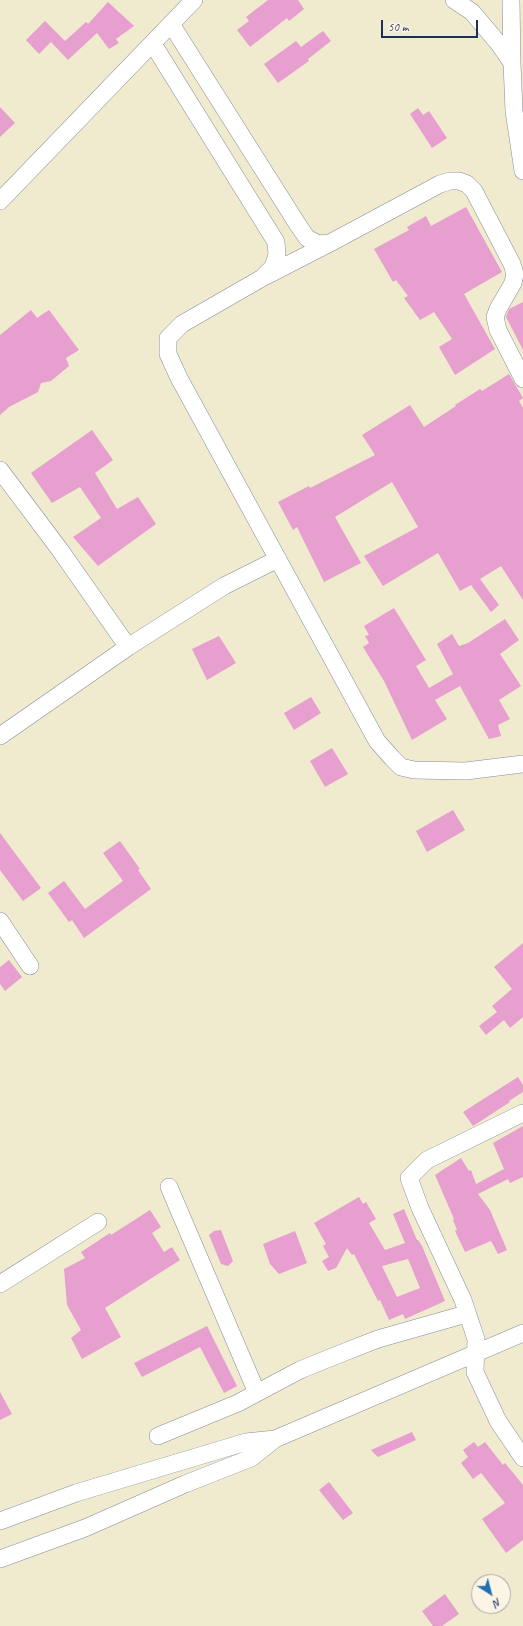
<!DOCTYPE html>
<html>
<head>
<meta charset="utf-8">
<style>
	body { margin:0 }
	#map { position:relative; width:523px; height:1626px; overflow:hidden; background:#f0eacf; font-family:Caveat,sans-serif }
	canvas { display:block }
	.north { position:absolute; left:471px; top:1574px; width:40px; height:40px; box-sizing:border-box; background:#fcf5e5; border:1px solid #a2a6af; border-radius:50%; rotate:144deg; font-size:11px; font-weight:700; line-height:16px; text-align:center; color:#1b2f5e }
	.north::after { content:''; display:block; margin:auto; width:14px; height:18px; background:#1f6fb2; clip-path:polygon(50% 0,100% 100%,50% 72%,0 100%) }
	.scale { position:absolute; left:381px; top:20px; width:97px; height:18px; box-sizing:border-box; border:2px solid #1b2f5e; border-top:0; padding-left:5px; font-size:12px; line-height:14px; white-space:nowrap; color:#1b2f5e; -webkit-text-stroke:3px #fcf5e5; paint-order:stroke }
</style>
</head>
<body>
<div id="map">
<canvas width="523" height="1626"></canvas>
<div class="north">N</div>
<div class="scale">50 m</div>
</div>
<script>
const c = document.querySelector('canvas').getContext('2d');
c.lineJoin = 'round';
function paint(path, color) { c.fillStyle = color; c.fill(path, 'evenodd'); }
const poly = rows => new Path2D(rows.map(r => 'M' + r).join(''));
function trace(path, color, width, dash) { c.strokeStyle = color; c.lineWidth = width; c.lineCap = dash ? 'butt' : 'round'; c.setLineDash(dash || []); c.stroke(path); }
const building = poly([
	[268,0,298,0,304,9,289,21,287,18,250,47,237,30,249,21,246,17],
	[108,2,134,26,116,39,119,43,109,49,97,33,68,60,51,42,39,54,26,40,45,21,65,41,86,22,88,24],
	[323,31,331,41,308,59,309,61,278,83,264,64,296,41,301,47],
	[0,107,15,123,0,137],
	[418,108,423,115,429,111,447,138,432,148,410,114],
	[466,207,502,272,464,294,495,349,455,375,439,347,452,339,434,312,420,320,404,298,408,296,396,280,393,282,374,249,409,230,407,227,426,216,431,226],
	[523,302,523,350,506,317,509,309],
	[31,310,37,318,49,310,79,350,66,358,69,366,51,381,41,383,38,392,9,407,0,415,0,335],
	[509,374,523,398,519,401,523,408,523,600,501,566,480,579,499,605,491,612,471,585,460,591,438,553,383,586,364,556,418,527,392,482,335,517,361,563,324,582,297,527,293,530,278,502,309,486,310,488,375,455,362,435,410,405,424,427,456,406,455,405,480,389,482,391],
	[92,430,113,460,95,473,117,509,138,497,156,524,98,566,73,537,101,518,80,487,52,503,31,473],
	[394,608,426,660,416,666,429,688,453,674,437,644,452,634,459,646,468,643,505,619,519,640,500,654,521,686,499,700,510,719,498,725,501,736,489,739,460,686,435,700,447,719,412,740,384,681,363,647,369,643,365,636,369,635,364,626],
	[219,636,236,663,207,680,192,649],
	[311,697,321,713,294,730,284,713],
	[332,748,348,774,325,787,310,761],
	[453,810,465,830,427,852,416,831],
	[0,833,41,888,23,901,0,870],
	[120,841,140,869,138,870,151,889,84,938,72,920,69,922,48,893,64,881,85,909,123,881,103,853],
	[523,943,523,1017,510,1028,504,1020,486,1035,479,1026,497,1012,492,1006,512,989,494,967],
	[9,960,22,977,5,991,0,984,0,967],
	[518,1077,523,1085,523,1092,509,1101,510,1102,473,1126,463,1112],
	[523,1126,523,1177,510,1183,508,1179,478,1194,490,1210,507,1250,498,1254,491,1241,465,1252,455,1231,457,1230,453,1220,454,1219,435,1175,461,1158,469,1171,471,1170,476,1184,504,1169,493,1143],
	[359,1197,363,1204,366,1202,376,1219,369,1223,385,1250,405,1243,393,1214,404,1209,417,1240,418,1240,422,1246,445,1301,405,1319,403,1314,389,1320,380,1300,378,1301,354,1254,352,1255,347,1248,336,1268,328,1271,322,1261,329,1257,323,1246,326,1244,314,1223],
	[408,1259,420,1288,397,1297,382,1266],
	[150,1210,161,1227,152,1233,164,1252,172,1247,180,1260,105,1308,121,1337,82,1359,71,1338,81,1330,67,1305,64,1269,85,1258,81,1252,110,1233,111,1235],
	[221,1230,233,1261,228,1266,221,1264,209,1235,214,1231],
	[295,1231,307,1263,279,1274,270,1264,263,1244],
	[207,1326,237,1386,224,1393,200,1347,142,1377,134,1363],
	[0,1392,12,1414,0,1420],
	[412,1432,416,1440,378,1457,371,1450],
	[474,1442,478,1447,485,1442,503,1465,505,1463,523,1485,523,1540,506,1553,482,1519,505,1503,481,1473,473,1479,461,1463,468,1457,463,1450],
	[329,1482,353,1513,343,1520,319,1490],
	[445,1594,459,1614,442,1626,433,1626,422,1611]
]);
const minor = poly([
	[454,0,472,12,499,44,512,63,514,111,523,171],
	[511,0,512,63],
	[171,24,298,225,307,238,318,244,330,243,440,184,450,181,459,181,467,184,474,191,512,264,515,274,513,283,498,309,495,317,498,330,523,379],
	[153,44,276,242,277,255,273,267,262,278,182,324,168,338,168,354,179,378,377,741,392,758,401,767,414,770,466,771,523,764],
	[0,201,194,0],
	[266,276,330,243],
	[0,470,60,550,128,647],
	[0,736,128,647,224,586,278,559],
	[0,921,30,966],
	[523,1113,427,1160,409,1178,420,1208,463,1300,476,1339,475,1372,498,1421,523,1458],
	[169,1187,257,1393],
	[0,1284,98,1222],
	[158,1436,238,1403,300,1370,337,1355,378,1339,466,1314],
	[0,1521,76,1493,246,1442,275,1439],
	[0,1559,85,1528,185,1484,251,1458,275,1439,523,1333]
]);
paint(building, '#e69fce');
trace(minor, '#868c96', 18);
trace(minor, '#fff', 17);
</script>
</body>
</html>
